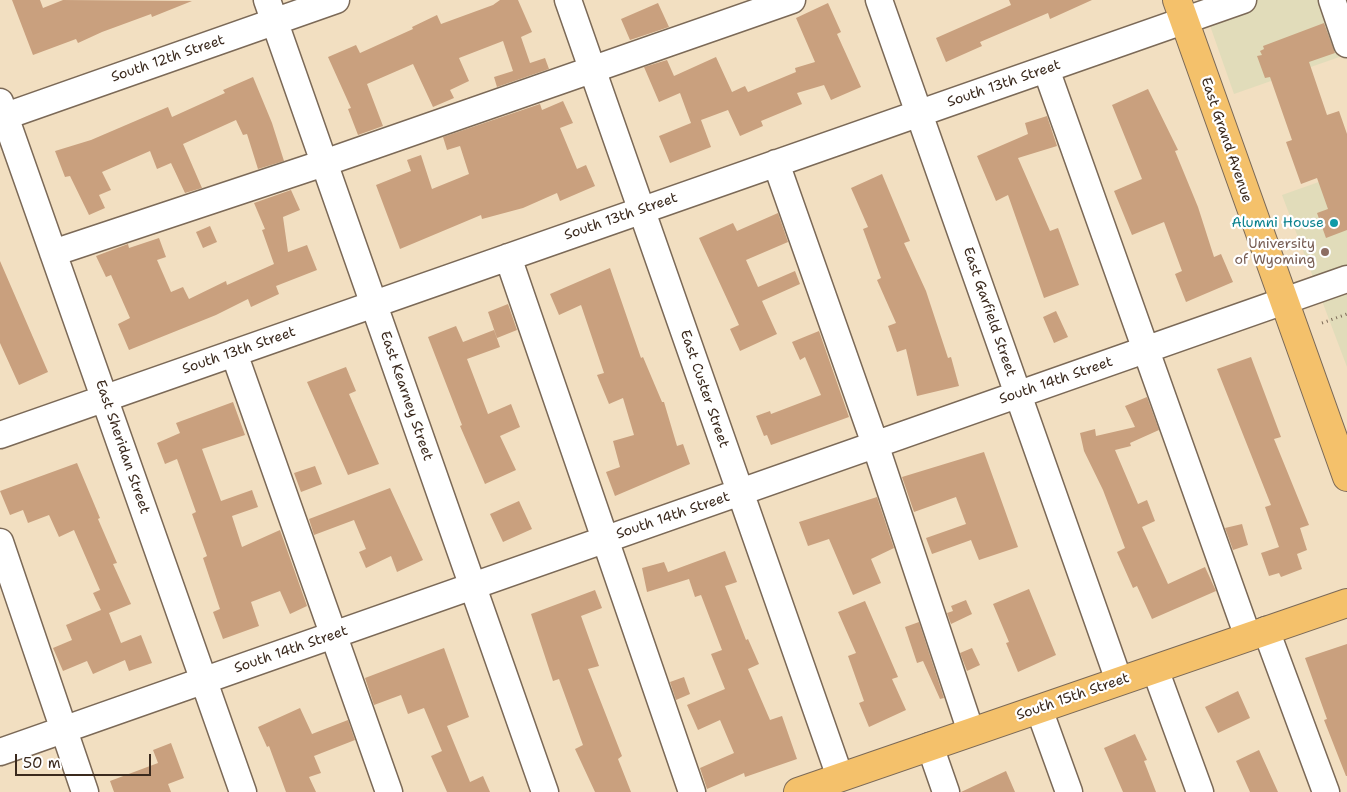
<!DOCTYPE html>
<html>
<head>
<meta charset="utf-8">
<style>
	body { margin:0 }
	#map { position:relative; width:1347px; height:792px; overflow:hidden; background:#f2dfc1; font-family:"Shantell Sans",sans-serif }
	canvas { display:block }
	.scale { position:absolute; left:15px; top:754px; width:136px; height:22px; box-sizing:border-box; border:2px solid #3b2a1e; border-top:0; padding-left:6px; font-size:15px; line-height:18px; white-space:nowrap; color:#3b2a1e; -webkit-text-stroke:4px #fff; paint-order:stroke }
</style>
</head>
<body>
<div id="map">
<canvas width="1347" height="792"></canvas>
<div class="scale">50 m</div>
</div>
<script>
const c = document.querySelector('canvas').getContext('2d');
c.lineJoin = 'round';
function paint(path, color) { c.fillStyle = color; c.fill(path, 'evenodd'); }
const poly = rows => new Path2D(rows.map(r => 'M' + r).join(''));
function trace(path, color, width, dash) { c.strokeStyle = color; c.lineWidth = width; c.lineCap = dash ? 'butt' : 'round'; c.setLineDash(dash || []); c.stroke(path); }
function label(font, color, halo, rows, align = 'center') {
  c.font = font + ' "Shantell Sans",sans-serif'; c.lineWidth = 4.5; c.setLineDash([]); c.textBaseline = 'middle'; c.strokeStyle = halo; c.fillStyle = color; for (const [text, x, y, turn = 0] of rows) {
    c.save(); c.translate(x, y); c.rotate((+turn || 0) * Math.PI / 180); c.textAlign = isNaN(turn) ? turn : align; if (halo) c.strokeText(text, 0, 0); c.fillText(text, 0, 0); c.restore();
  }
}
const built = poly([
	[1201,0,1327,0,1345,55,1234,94],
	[1347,172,1347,367,1282,195]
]);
const building = poly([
	[12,0,40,0,43,8,63,0,192,1,152,17,151,14,102,32,78,43,76,39,33,55],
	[500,0,518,0,532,32,521,37,530,63,545,58,549,69,497,87,494,77,513,71,503,41,459,58,469,81,450,90,454,98,433,107,413,64,367,84,383,126,358,135,348,109,351,108,328,57,356,45,360,53,413,29,412,27,437,15,441,24,493,5],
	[1009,0,1092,0,1050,19,1048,13,980,42,982,46,946,62,936,38,1011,5],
	[658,3,669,27,630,40,621,19],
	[828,3,841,32,837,34,861,87,831,100,824,85,797,93,802,104,761,121,763,126,740,136,728,110,701,120,711,147,670,163,659,136,691,123,680,93,659,102,644,67,667,60,674,76,716,57,732,92,745,86,748,92,796,72,795,68,815,62,796,18],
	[1324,23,1335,53,1309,62,1327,115,1339,111,1347,134,1347,230,1326,238,1317,213,1328,209,1317,178,1301,184,1286,142,1292,140,1270,77,1265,78,1257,56,1262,55,1260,51,1264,49,1263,46],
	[253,77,272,123,284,161,258,169,247,134,243,135,236,120,183,144,202,188,185,193,171,163,157,169,150,151,102,172,111,190,99,195,105,208,89,215,70,176,65,177,55,151,91,140,168,107,172,117,225,93,223,90],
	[1148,89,1178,150,1175,151,1198,207,1214,257,1221,254,1233,282,1186,302,1175,274,1182,271,1164,222,1132,235,1114,191,1142,179,1112,105],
	[563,101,573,123,560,128,577,169,586,165,595,186,560,201,557,193,523,208,482,219,481,215,400,249,376,185,411,171,407,160,421,155,432,189,469,174,460,146,447,150,443,137,540,104,542,110],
	[1047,116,1057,146,1018,158,1050,231,1058,228,1079,285,1044,298,1008,195,996,201,977,156,1028,134,1025,123],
	[882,174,910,241,904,243,926,291,948,358,951,357,959,386,917,396,906,349,897,352,888,326,896,323,877,280,881,278,863,229,868,227,851,188],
	[291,190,300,210,283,217,288,252,307,245,317,270,276,286,279,294,251,307,248,299,216,315,129,350,118,324,130,318,111,275,106,277,96,256,128,244,129,248,159,238,166,257,157,260,171,292,183,287,189,299,226,281,227,285,274,264,262,230,265,229,254,203],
	[778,213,788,242,746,260,758,287,795,271,800,284,762,301,777,334,740,351,730,329,739,325,699,238,733,223,737,231],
	[210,226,217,242,203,248,196,232],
	[0,261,48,372,19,385,0,343],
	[610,268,641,358,643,357,662,402,664,402,677,446,683,444,690,464,615,496,606,472,620,467,613,441,634,435,623,398,609,404,597,375,604,373,581,305,559,315,550,294],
	[508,304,517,330,497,338,488,312],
	[1056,311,1068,337,1054,343,1043,317],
	[456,326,463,342,494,330,500,347,467,359,488,414,511,404,520,427,500,436,516,470,485,484,460,426,462,425,428,337],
	[819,331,849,417,771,445,767,435,764,436,756,416,770,411,771,414,821,395,805,357,800,360,792,342],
	[1251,357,1281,437,1274,439,1309,525,1300,528,1307,550,1297,554,1302,569,1281,577,1279,573,1269,576,1261,553,1279,547,1265,507,1271,505,1217,369],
	[346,367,356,391,349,394,379,464,348,475,307,382],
	[1147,397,1159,430,1130,443,1131,446,1115,450,1138,504,1147,500,1155,521,1142,527,1168,584,1205,567,1216,591,1152,619,1137,586,1133,588,1117,552,1125,548,1103,490,1084,451,1080,433,1095,429,1096,436,1135,427,1125,406],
	[233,402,245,435,202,449,221,501,252,490,258,507,232,516,242,547,280,530,307,606,290,614,280,591,251,602,259,626,223,639,213,612,220,609,203,558,207,556,192,514,196,512,177,459,165,464,157,443,180,433,176,423],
	[984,452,1018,547,979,560,971,540,932,554,926,538,966,524,956,497,914,512,902,477],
	[77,463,100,518,98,519,117,563,113,564,131,604,109,613,121,643,141,635,152,663,129,671,125,660,93,674,87,661,63,671,53,648,72,640,66,625,101,610,93,593,100,590,74,530,59,537,49,515,28,523,23,510,10,515,0,491],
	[315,466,322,484,301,492,294,473],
	[390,488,423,560,397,572,391,556,366,568,359,552,366,549,354,520,314,535,309,519],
	[877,497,894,548,871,559,881,583,853,595,829,539,808,546,799,522],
	[519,501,532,529,503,542,490,514],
	[1242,524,1248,545,1233,550,1225,528],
	[725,551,737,582,725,586,746,640,748,639,759,664,748,669,770,720,782,716,797,759,745,777,744,773,707,789,700,768,734,753,720,720,698,730,687,705,725,689,711,654,722,650,701,595,695,597,689,579,647,592,642,568,664,562,668,572],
	[1029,589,1056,655,1018,672,1006,643,1009,642,993,604],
	[595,590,602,608,581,616,599,666,588,669,622,756,618,759,631,792,595,792,575,749,583,745,559,679,553,681,531,614],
	[966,600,972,614,951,624,947,613,953,611,951,606],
	[865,601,898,677,892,679,906,710,869,727,859,703,864,701,848,656,856,653,838,612],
	[919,622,944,698,940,699,923,661,917,663,905,627],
	[1347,644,1347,776,1346,776,1324,720,1327,719,1305,658],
	[444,648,469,717,447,726,470,782,483,776,490,792,447,792,431,756,442,751,424,708,408,714,401,695,374,705,365,678],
	[972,648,980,665,967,671,960,653],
	[684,677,690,694,676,700,670,682],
	[1238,691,1250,718,1218,733,1205,707],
	[300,708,312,734,348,720,355,740,314,756,321,773,309,777,316,792,286,792,269,746,267,747,258,727],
	[1135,734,1147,760,1144,761,1156,792,1123,792,1104,748],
	[171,743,184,778,168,784,171,792,114,792,110,781,158,763,153,750],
	[1259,750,1278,792,1250,792,1236,761],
	[1006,771,1015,792,961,792]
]);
const path = poly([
	[1322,323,1347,314]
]);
const minor = poly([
	[267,0,545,792],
	[568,0,840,777],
	[879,0,1119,681],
	[1332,0,1347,44],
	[1046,69,1248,637],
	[0,102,243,792],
	[0,118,336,0],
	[776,163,875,444,971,732],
	[53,253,324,163,792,0],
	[508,257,692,792],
	[234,353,389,792],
	[0,435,1243,0],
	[0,542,85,792],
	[1266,630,1326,792],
	[1155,669,1200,792],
	[1039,709,1069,792],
	[930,746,946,792],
	[0,752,1347,279]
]);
const major = poly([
	[1177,0,1347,477],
	[798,792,1347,603]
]);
const markers = [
	[1334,223,5,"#0f9aa8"],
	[1325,252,5,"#8d6e63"]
];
const streetNames = [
	["South 12th Street",168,59,-19],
	["South 13th Street",1004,84,-19],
	["East Grand Avenue",1226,140,71],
	["South 13th Street",621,217,-19],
	["East Garfield Street",989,312,71],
	["South 13th Street",239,351,-19],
	["South 14th Street",1056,381,-19],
	["East Custer Street",704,389,71],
	["East Kearney Street",406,396,71],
	["East Sheridan Street",122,447,71],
	["South 14th Street",673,516,-19],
	["South 14th Street",291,650,-19],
	["South 15th Street",1073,697,-19]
];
const cultureNames = [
	["Alumni House",1324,223]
];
const educationNames = [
	["University",1315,244],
	["of Wyoming",1315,260]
];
paint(built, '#e1dcba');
paint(building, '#c9a07e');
trace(minor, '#7b6957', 29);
trace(major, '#7b6957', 30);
trace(path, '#7b6957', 3, [1, 4]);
trace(minor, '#fff', 26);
trace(major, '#f4c16b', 28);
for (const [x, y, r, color] of markers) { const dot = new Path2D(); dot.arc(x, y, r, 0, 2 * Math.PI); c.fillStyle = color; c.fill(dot); trace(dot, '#fff', 2); }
label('14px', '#3b2a1e', '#fff', streetNames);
label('14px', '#0d838f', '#fff', cultureNames, 'right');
label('14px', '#785e54', '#fff', educationNames, 'right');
</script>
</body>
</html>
